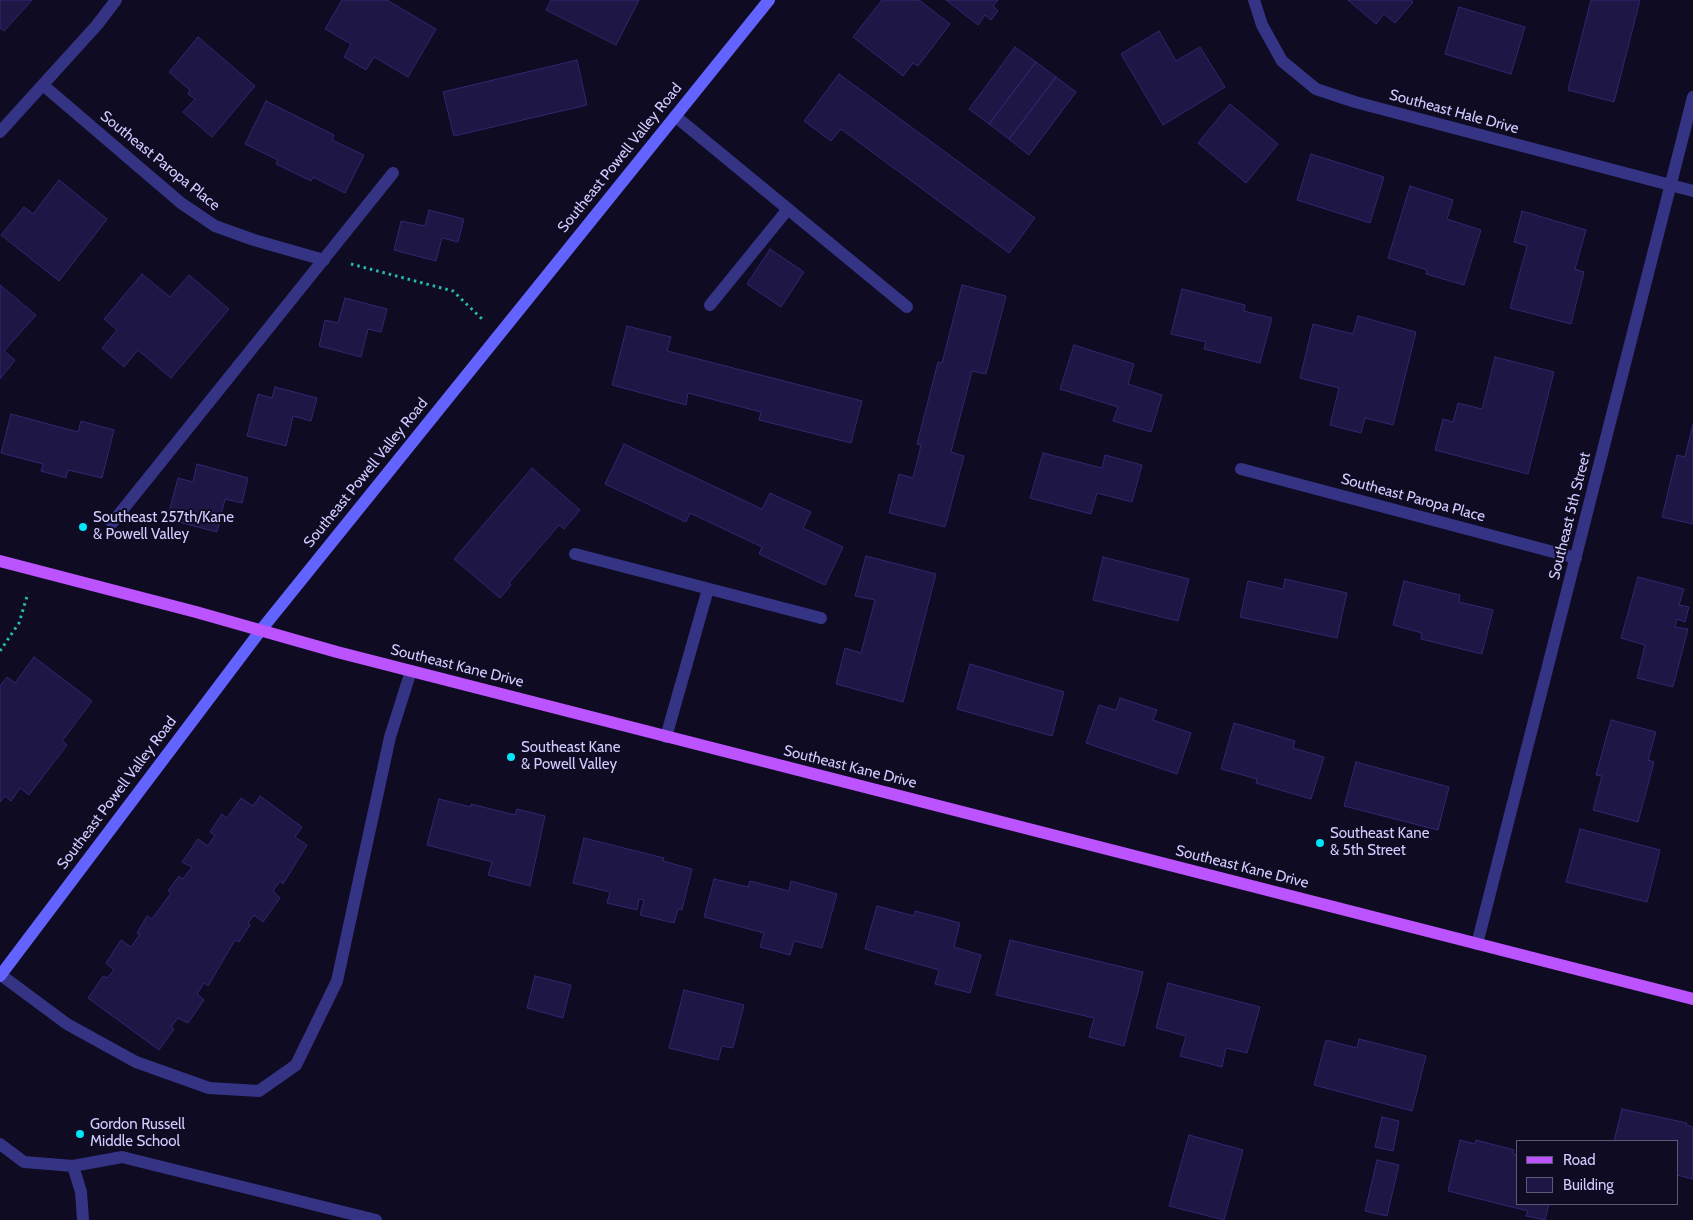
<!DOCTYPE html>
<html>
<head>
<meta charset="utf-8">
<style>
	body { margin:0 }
	#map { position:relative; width:1693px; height:1220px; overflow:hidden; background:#0f0b22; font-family:Cabin,sans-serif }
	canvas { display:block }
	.legend { position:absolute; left:1516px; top:1140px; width:162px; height:65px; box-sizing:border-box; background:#0f0b22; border:1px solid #5d587a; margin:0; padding:6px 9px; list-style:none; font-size:15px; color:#d1ccff }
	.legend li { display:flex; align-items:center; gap:10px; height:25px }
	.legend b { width:25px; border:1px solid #5d587a }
</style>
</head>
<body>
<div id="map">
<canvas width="1693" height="1220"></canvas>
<ul class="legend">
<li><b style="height:6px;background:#bb53ff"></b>Road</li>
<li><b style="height:14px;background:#1e1644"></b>Building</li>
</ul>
</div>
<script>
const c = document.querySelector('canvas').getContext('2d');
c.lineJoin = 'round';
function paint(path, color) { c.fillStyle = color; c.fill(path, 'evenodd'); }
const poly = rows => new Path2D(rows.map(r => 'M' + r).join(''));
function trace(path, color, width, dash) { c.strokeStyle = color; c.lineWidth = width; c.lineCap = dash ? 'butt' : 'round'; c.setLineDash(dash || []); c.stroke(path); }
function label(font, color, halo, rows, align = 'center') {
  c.font = font + ' Cabin,sans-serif'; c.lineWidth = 4; c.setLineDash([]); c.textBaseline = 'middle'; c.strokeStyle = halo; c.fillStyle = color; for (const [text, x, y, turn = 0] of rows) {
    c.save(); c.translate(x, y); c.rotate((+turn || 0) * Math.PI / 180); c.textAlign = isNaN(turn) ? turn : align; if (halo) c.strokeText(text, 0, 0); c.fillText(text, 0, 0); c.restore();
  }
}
const building = poly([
	[0,0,32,0,4,31,0,28,0,0],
	[342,0,387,0,436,29,408,77,374,57,366,70,344,57,351,44,325,29,342,0],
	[551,0,639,0,616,45,546,10,551,0],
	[882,0,919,0,950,24,918,66,913,63,903,76,853,37,882,0],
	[946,0,998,0,993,6,998,11,991,20,985,15,978,25,946,0],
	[1348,0,1411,0,1413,2,1395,23,1384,14,1376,24,1348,0],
	[1591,0,1640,0,1614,102,1568,90,1591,0],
	[1459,7,1525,27,1511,74,1445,54,1459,7],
	[1159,31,1176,61,1200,47,1225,87,1163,125,1121,54,1159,31],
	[198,37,255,86,212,137,183,112,195,99,188,94,190,90,169,72,198,37],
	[1015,47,1036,62,989,124,969,109,1015,47],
	[577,60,587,105,454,136,443,92,577,60],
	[1036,62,1056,77,1009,139,989,124,1036,62],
	[839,74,1035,218,1009,253,841,129,831,141,804,121,839,74],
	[1056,77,1076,92,1029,155,1009,139,1056,77],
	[266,101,334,135,332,140,364,155,345,193,313,177,311,181,276,164,278,160,245,144,266,101],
	[1230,104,1278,144,1246,183,1198,143,1230,104],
	[1311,154,1384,177,1370,223,1297,200,1311,154],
	[59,180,107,219,59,281,1,235,24,207,33,214,59,180],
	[1410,186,1453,200,1447,219,1481,230,1464,285,1426,274,1427,270,1388,258,1410,186],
	[429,210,464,219,458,242,442,238,436,261,394,250,401,221,425,226,429,210],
	[1522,211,1586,230,1575,269,1584,272,1571,324,1510,308,1527,246,1514,242,1522,211],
	[770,249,804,272,781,307,747,284,770,249],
	[142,274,170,297,189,275,229,309,171,378,138,350,124,367,102,348,117,330,104,319,142,274],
	[0,285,36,315,4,351,15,360,0,379,0,285],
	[962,285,1006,296,986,374,972,371,951,452,964,456,945,527,889,513,899,474,913,478,921,445,917,444,938,362,942,363,962,285],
	[1182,289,1245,305,1244,311,1272,318,1260,363,1204,349,1206,342,1171,334,1182,289],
	[345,298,387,309,381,332,368,329,361,357,319,346,325,320,338,323,345,298],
	[1358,316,1416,332,1393,425,1365,418,1361,433,1330,425,1339,388,1300,378,1313,324,1353,334,1358,316],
	[627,326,671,337,667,351,862,401,851,443,759,420,761,412,688,393,686,405,612,385,627,326],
	[1074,345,1134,364,1128,384,1162,395,1151,432,1113,421,1118,407,1060,389,1074,345],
	[1495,357,1554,372,1528,474,1435,450,1443,419,1453,422,1458,403,1482,409,1495,357],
	[275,387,317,398,311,421,293,416,286,446,247,436,258,394,272,398,275,387],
	[11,414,78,432,81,421,114,430,102,478,68,470,66,478,41,471,43,464,1,453,11,414],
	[1693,424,1693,524,1662,517,1677,455,1685,457,1693,424],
	[624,444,762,509,770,493,811,512,803,528,843,547,825,585,759,554,762,547,690,513,686,522,605,484,624,444],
	[1043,453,1102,468,1105,455,1142,465,1132,502,1097,493,1091,514,1030,498,1043,453],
	[197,464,248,478,242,503,225,499,217,532,167,519,178,478,193,482,197,464],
	[532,468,580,510,564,529,559,525,509,583,511,585,500,598,454,559,532,468],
	[866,556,936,574,903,702,836,684,845,648,861,653,875,600,855,596,866,556],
	[1103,557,1189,579,1178,621,1093,600,1103,557],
	[1638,577,1684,589,1679,605,1689,607,1685,622,1677,619,1675,627,1688,629,1673,687,1637,678,1645,645,1621,638,1638,577],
	[1285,579,1347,593,1337,638,1240,617,1248,581,1283,589,1285,579],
	[1404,581,1460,595,1459,602,1493,610,1482,654,1421,639,1422,633,1393,625,1404,581],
	[34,657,92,701,62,741,67,745,29,795,20,788,11,801,5,796,0,802,0,686,7,677,15,683,34,657],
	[970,664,1064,692,1052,736,957,709,970,664],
	[1120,698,1157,710,1153,720,1191,733,1177,774,1086,743,1099,705,1116,710,1120,698],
	[1611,720,1656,732,1648,760,1654,762,1638,822,1593,810,1602,776,1596,775,1611,720],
	[1234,723,1295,741,1293,748,1324,757,1311,799,1256,783,1257,779,1221,769,1234,723],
	[1356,762,1449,787,1438,830,1344,806,1356,762],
	[260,796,302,827,295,837,307,845,283,884,280,881,273,891,280,898,263,922,254,915,248,923,250,925,239,942,235,940,208,986,204,983,197,994,204,1000,188,1023,178,1018,171,1027,174,1029,159,1050,88,998,103,976,107,978,114,970,106,963,121,940,131,947,140,934,137,933,147,916,152,919,171,893,168,891,179,876,183,879,192,867,182,862,198,839,208,846,215,835,210,832,222,814,227,818,241,798,253,806,260,796],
	[439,799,471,807,471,804,515,815,517,809,545,816,530,886,488,875,492,862,427,845,439,799],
	[1580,829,1660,850,1647,902,1566,882,1580,829],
	[584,838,664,858,663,861,692,869,682,910,678,909,674,923,640,915,644,900,639,899,637,910,607,903,610,892,573,883,584,838],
	[714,879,748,887,750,881,789,891,791,881,837,894,822,948,794,941,790,955,760,947,764,933,704,917,714,879],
	[877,906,914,916,915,911,960,923,954,947,981,955,970,993,935,984,939,970,865,949,877,906],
	[1010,940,1143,972,1124,1046,1089,1037,1094,1018,996,995,1010,940],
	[535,976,571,985,563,1018,527,1008,535,976],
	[1168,983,1260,1007,1247,1053,1226,1048,1222,1067,1180,1056,1186,1036,1156,1028,1168,983],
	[684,990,744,1005,733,1048,722,1046,718,1060,669,1048,684,990],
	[1359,1039,1426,1056,1412,1111,1314,1085,1326,1040,1357,1048,1359,1039],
	[1622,1109,1687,1123,1686,1125,1693,1127,1693,1179,1677,1175,1677,1141,1614,1141,1622,1109],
	[1382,1117,1399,1121,1393,1151,1375,1147,1382,1117],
	[1189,1135,1243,1150,1224,1220,1169,1206,1189,1135],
	[1460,1140,1475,1144,1476,1140,1514,1150,1513,1154,1517,1155,1517,1204,1549,1204,1545,1220,1526,1216,1528,1211,1448,1191,1460,1140],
	[1377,1160,1399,1165,1387,1216,1365,1211,1377,1160]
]);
const path = poly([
	[351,264,453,291,482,319],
	[0,651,19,623,28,593]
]);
const service = poly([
	[675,116,907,307],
	[710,305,788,209],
	[112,523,393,173],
	[575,554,821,618],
	[666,737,708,589],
	[1,975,67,1024,136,1062,209,1088,259,1091,296,1065,337,981,390,737,411,671],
	[0,1144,24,1162,73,1166,122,1157,376,1220],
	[73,1166,81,1192,83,1220]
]);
const minor = poly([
	[1254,0,1262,25,1282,61,1316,89,1355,102,1693,191],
	[43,85,181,203,215,226,254,240,324,260],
	[0,132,97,25,116,0],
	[1241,469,1576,558],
	[1477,944,1693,97]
]);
const secondary = poly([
	[0,976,261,630,769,0]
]);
const primary = poly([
	[0,561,196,612,337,652,1693,999]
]);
const markers = [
	[83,527,5,"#00e5f7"],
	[511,757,5,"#00e5f7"],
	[1320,843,5,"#00e5f7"],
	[80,1134,5,"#00e5f7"]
];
const streetNames = [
	["Southeast Hale Drive",1454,112,15],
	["Southeast Powell Valley Road",620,158,-51],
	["Southeast Paropa Place",160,161,39],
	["Southeast Powell Valley Road",366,473,-51],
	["Southeast Paropa Place",1413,498,15],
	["Southeast 5th Street",1570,516,-76],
	["Southeast Kane Drive",457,666,14],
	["Southeast Kane Drive",850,767,14],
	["Southeast Powell Valley Road",117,793,-53],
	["Southeast Kane Drive",1242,867,14]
];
const poiNames = [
	["Southeast 257th/Kane",93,518],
	["& Powell Valley",93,535],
	["Southeast Kane",521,748],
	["& Powell Valley",521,765],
	["Southeast Kane",1330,834],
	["& 5th Street",1330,851],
	["Gordon Russell",90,1125],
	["Middle School",90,1142]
];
paint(building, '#1e1644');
trace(building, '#332672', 1);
trace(path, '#25bbae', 3, [2.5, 4]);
trace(service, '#343384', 12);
trace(minor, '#343384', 12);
trace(secondary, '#6363ff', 12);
trace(primary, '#bb53ff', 12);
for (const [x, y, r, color] of markers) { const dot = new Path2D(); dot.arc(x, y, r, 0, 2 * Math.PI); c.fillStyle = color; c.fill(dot); trace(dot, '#0f0b22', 2); }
label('15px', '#d1ccff', '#0f0b22', streetNames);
label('15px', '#d1ccff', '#0f0b22', poiNames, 'left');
</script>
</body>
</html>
